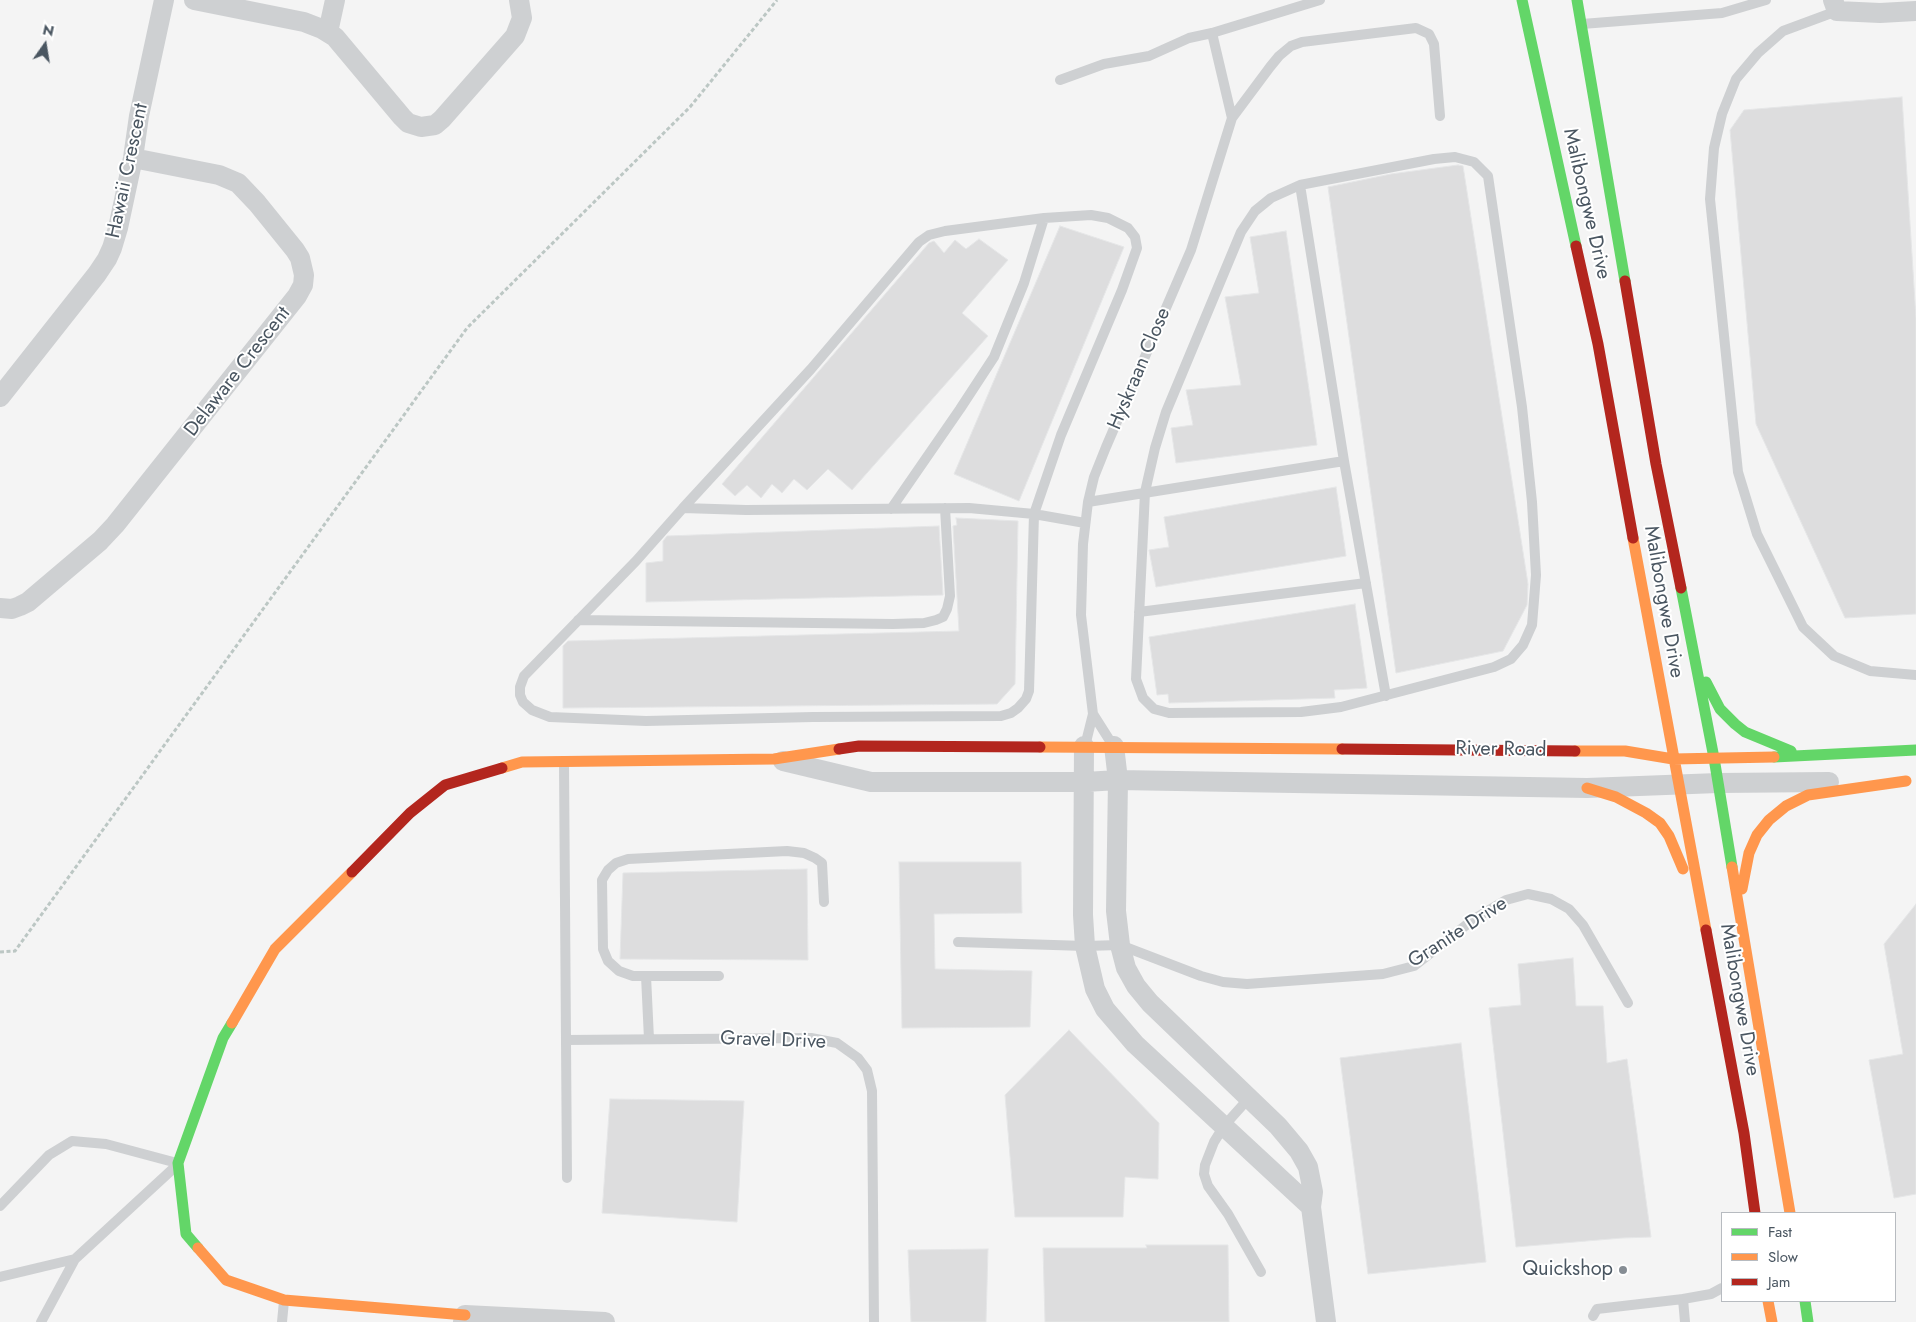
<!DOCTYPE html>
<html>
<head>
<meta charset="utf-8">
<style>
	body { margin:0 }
	#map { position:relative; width:1916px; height:1322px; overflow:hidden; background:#f4f4f4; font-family:Jost,sans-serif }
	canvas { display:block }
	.legend { position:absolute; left:1721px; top:1212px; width:175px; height:90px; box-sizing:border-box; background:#fff; border:1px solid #b7bbc0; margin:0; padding:6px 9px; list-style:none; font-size:15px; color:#4a5661 }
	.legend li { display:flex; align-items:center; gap:10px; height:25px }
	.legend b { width:25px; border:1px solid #b7bbc0 }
	.north { position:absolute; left:20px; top:20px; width:50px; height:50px; -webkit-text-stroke:4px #fff; paint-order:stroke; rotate:13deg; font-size:14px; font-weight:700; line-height:20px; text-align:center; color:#4a5661 }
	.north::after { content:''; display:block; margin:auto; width:18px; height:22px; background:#4a5661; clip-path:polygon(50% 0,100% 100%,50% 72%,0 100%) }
</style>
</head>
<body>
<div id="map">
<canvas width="1916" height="1322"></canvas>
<ul class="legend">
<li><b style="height:6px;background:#63d668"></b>Fast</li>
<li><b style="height:6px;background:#ff974d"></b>Slow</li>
<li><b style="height:6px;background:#b3261e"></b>Jam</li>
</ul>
<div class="north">N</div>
</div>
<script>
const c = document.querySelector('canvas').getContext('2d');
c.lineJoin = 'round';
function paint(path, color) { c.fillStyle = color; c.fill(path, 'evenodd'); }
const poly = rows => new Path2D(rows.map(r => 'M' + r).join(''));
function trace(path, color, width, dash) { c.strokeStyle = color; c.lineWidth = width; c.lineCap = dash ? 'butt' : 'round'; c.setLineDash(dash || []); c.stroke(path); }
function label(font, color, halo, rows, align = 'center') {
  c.font = font + ' Jost,sans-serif'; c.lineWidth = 4; c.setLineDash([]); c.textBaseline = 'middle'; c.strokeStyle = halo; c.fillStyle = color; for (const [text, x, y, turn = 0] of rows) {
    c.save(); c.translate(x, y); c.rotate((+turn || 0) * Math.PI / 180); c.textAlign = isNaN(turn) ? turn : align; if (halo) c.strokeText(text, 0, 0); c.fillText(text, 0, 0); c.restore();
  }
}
const building = poly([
	[1902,97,1916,318,1916,614,1845,618,1756,424,1730,130,1744,110,1902,97],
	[1458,165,1463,166,1528,584,1527,605,1503,651,1396,673,1328,187,1391,174,1458,165],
	[1060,226,1124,247,1019,501,954,474,1060,226],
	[1286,231,1317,445,1176,463,1171,428,1193,425,1186,390,1241,385,1225,297,1259,293,1250,237,1286,231],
	[979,239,1008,260,962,313,988,336,852,490,828,469,807,490,794,479,782,493,772,484,761,498,747,485,735,496,722,484,929,243,934,241,944,253,955,240,966,249,979,239],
	[1336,487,1346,556,1156,587,1149,550,1169,547,1164,517,1336,487],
	[956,518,1018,521,1015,684,997,704,563,708,563,646,568,641,959,631,953,526,957,525,956,518],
	[939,526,943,595,646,602,646,563,663,561,663,541,667,536,939,526],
	[1355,604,1367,688,1334,690,1335,698,1169,703,1168,694,1157,695,1149,637,1355,604],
	[899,862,1021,862,1022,913,934,914,935,969,1032,971,1030,1027,902,1028,899,862],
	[807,869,808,960,620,959,623,873,807,869],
	[1916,904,1916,1194,1894,1198,1869,1060,1903,1054,1884,944,1916,904],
	[1573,958,1576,1006,1603,1006,1607,1063,1627,1059,1651,1237,1622,1238,1516,1247,1489,1008,1521,1005,1518,964,1573,958],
	[1069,1030,1159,1123,1158,1179,1125,1177,1123,1217,1015,1217,1005,1095,1069,1030],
	[1461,1043,1486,1262,1368,1274,1340,1058,1461,1043],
	[610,1099,744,1101,737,1222,602,1213,610,1099],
	[1146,1245,1228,1245,1229,1322,1045,1322,1043,1248,1147,1248,1146,1245],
	[988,1249,986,1322,911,1322,908,1250,988,1249]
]);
const path = poly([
	[0,952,15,951,467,328,690,107,777,0]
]);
const lane = poly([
	[1837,11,1783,31,1758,53,1736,79,1722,114,1714,148,1710,199,1738,472,1757,534,1803,627,1834,656,1870,671,1916,675],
	[1582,24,1722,13,1766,0],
	[1060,80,1104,64,1149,56,1189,38,1212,33,1320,0],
	[1232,118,1270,67,1279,56,1291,46,1302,42,1416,28,1429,34,1434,44,1440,116],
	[1455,157,1474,162,1488,176,1522,407,1532,502,1536,575,1532,625,1523,645,1511,659,1494,667,1341,707,1301,712,1169,713,1154,709,1143,698,1136,679,1145,492,1155,448,1166,412,1241,232,1255,211,1271,198,1300,185,1434,159,1455,157],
	[1300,185,1344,461,1386,696],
	[1088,502,1344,461],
	[683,508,811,369,919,242,929,235,945,231,1044,218,1091,215,1108,218,1128,228,1135,237,1137,248,1122,290,1061,435,1034,514,1029,691,1026,699,1018,708,1011,713,1001,716,813,717,646,721,550,717,532,710,523,702,520,695,520,687,524,676,636,561,683,508,746,510,969,508,1034,514,1085,523],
	[891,509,960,409,994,357,1024,283,1044,218],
	[1139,612,1366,583],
	[578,620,893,624,924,623,936,620,943,617,947,609,950,596,945,508],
	[1093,714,1112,744],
	[1085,746,1093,714,1081,615,1083,544,1088,502,1094,477,1106,447,1191,250,1232,118,1212,33],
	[564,764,567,1178],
	[958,942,1085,946,1120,945,1201,976,1223,982,1247,984,1383,974,1414,966,1474,919,1506,900,1528,894,1551,899,1569,909,1583,925,1628,1003],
	[646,976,719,976],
	[649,1039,646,976,633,976,619,971,608,961,603,949,602,880,608,870,616,863,628,859,787,851,804,853,815,858,822,863,824,902],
	[566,1040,811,1038,837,1043,858,1058,867,1070,872,1091,874,1322],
	[1249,1098,1224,1126,1214,1142,1205,1165,1204,1174,1208,1186,1228,1214,1261,1272],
	[0,1206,49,1155,72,1141,106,1144,177,1163],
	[0,1277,75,1259,176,1166],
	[1593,1316,1597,1309,1683,1299],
	[41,1322,75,1259],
	[282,1322,284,1301],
	[1685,1322,1683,1299,1711,1294,1722,1288]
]);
const street = poly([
	[194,0,304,22,322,29,335,37,402,117,408,123,421,127,435,125,442,119,515,36,522,18,519,0],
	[1833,0,1837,11,1880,13,1916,11],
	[328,32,335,0],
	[0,397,97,274,107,259,112,248,118,228,133,158,139,116,164,0],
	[0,608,12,609,20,606,28,602,100,541,115,525,297,296,303,285,304,275,300,258,295,250,257,203,238,183,219,175,133,158],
	[1084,746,1083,915,1085,946,1095,989,1105,1009,1135,1044,1311,1207],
	[1114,746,1118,780,1116,911,1120,945,1126,968,1136,986,1150,1003,1278,1126,1299,1151,1308,1167,1313,1192,1311,1207,1326,1322],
	[783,761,871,782,1085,782,1118,780,1587,788,1718,783,1829,782],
	[463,1322,465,1315,605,1322]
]);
const fast = poly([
	[1522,0,1576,246],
	[1577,0,1625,281],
	[1681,588,1714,758,1732,867],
	[1706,682,1720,709,1735,724,1745,732,1791,751],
	[1774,757,1916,750],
	[198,1248,186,1234,178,1163,223,1038,232,1023],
	[1805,1301,1808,1322]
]);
const slow = poly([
	[1633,538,1706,930],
	[1040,747,1342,749],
	[1575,751,1625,751,1673,759,1774,757],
	[502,768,522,762,774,759,839,749],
	[1587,788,1616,797,1646,813,1660,823,1669,836,1683,869],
	[1732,867,1790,1213],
	[1742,889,1749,853,1757,835,1769,820,1786,806,1808,795,1906,781],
	[232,1023,275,949,352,872],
	[198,1248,226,1280,284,1300,465,1315],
	[1768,1301,1772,1322]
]);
const jam = poly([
	[1576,246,1598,344,1633,538],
	[1625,281,1656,464,1681,588],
	[839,749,859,746,1040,747],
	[1342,749,1575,751],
	[352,872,410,813,445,785,502,768],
	[1706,930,1744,1133,1755,1213]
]);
const markers = [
	[1623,1270,5,"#868d94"]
];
const streetNames = [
	["Hawaii Crescent",128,171,-78],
	["Malibongwe Drive",1586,204,77],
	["Hyskraan Close",1140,369,-67],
	["Delaware Crescent",238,372,-52],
	["Malibongwe Drive",1663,602,80],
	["River Road",1501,750,1],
	["Granite Drive",1458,933,-33],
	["Malibongwe Drive",1739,1000,80],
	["Gravel Drive",773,1041,2]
];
const poiNames = [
	["Quickshop",1613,1270]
];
paint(building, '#ddddde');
trace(building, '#e5e6e7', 1);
trace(path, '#bcc7c4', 3, [4, 2.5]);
trace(lane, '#ced0d2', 10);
trace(street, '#ced0d2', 20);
trace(fast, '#63d668', 11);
trace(slow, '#ff974d', 11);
trace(jam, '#b3261e', 11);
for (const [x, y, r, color] of markers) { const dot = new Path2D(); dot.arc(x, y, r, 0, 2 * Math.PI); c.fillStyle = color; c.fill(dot); trace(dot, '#fff', 2); }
label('20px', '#4a5661', '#fff', streetNames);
label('20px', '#4a5661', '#fff', poiNames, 'right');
</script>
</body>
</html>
